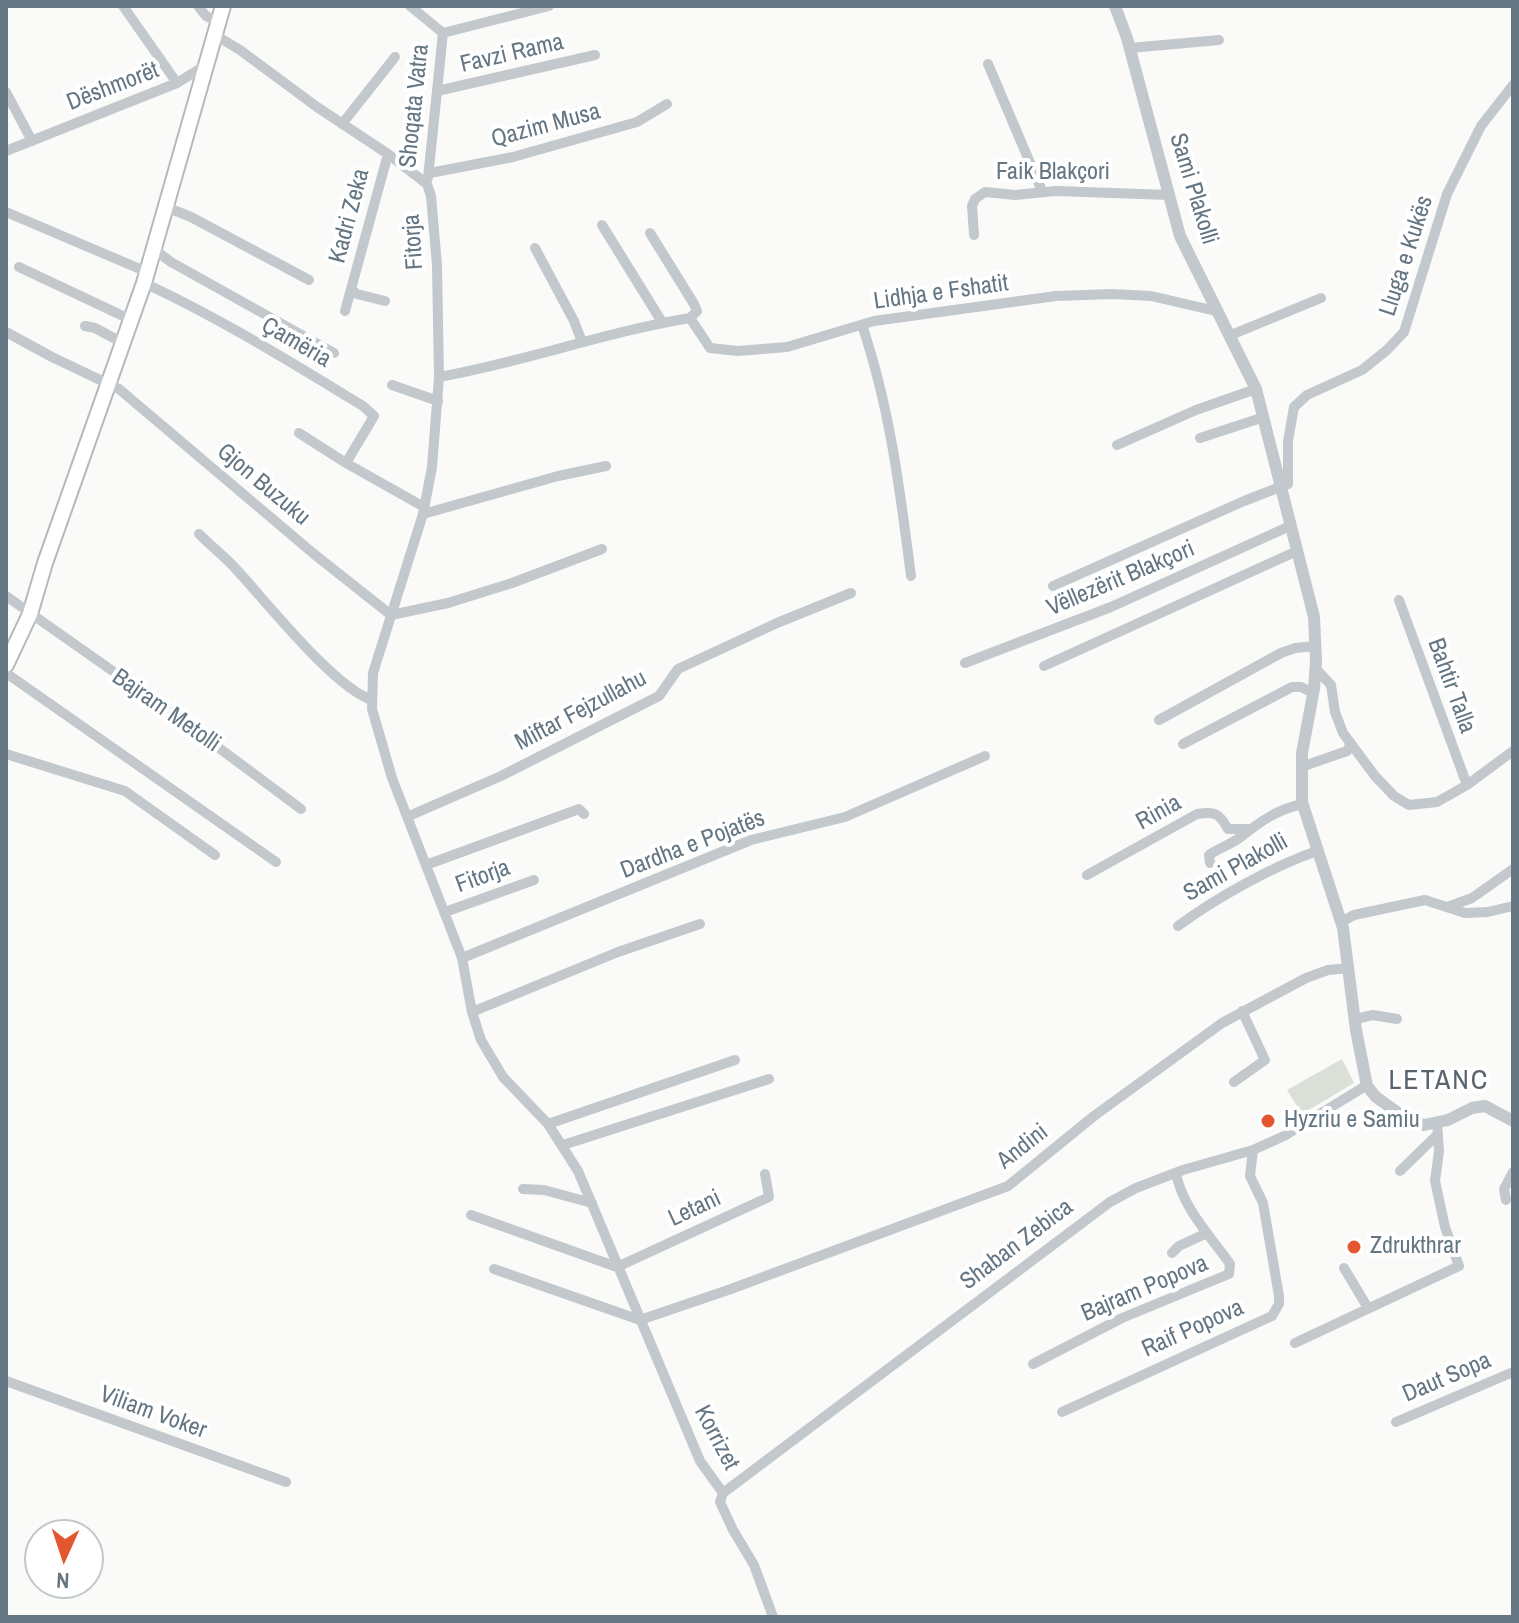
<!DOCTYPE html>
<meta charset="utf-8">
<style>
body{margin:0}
#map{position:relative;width:1519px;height:1623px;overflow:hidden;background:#fafaf8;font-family:"Archivo Narrow",sans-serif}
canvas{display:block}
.frame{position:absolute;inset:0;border:8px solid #657683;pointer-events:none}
.north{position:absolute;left:24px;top:1519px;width:80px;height:80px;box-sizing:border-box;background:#fff;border:2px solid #c1c8cd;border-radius:50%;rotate:183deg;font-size:22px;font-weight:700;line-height:32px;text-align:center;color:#657683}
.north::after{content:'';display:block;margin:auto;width:28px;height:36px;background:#e4572e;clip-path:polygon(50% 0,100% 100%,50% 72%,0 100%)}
</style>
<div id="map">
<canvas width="1519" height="1623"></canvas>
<div class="frame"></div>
<div class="north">N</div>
</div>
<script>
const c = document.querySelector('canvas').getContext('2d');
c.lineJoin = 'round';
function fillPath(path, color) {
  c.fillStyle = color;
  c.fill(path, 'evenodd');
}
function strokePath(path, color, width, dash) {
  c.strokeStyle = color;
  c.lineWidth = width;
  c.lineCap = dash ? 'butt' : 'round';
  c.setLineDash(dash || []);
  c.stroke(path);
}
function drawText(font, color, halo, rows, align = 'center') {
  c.font = font + ' "Archivo Narrow",sans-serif';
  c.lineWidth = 8;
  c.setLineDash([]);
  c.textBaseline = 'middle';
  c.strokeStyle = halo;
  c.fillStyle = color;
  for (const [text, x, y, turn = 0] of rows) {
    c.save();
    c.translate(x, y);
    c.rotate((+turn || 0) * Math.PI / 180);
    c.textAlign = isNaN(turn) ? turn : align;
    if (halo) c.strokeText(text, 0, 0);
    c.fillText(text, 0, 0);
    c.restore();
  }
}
fillPath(new Path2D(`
 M1342 1059 1354 1083 1302 1114 1287 1090Z`), '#dadfd7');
const secondary = new Path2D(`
 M6 665 30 614 45 563 144 283 223 6`);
strokePath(secondary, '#b3babf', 18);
strokePath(new Path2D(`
 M123 6 177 83
 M198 6 206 16 218 22
 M410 6 443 33
 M443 33 549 6
 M215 35 240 50 317 107 388 154 427 184 431 196 437 265 439 377 432 467 423 514 373 673 372 709 392 778 462 958 472 1012 481 1040 503 1077 548 1124 578 1171 700 1461 723 1493 720 1502 733 1530 754 1565 773 1617
 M1130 48 1219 40
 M988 64 1042 191
 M437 91 595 55
 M6 92 32 141
 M342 124 395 57
 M6 151 177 83 206 65
 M430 173 513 157 637 122 667 104
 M428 178 443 33
 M166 207 191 217 309 280
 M6 212 147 272
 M602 225 662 322
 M974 235 972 206 975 199 985 192 1015 195 1056 191 1170 195
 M535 248 574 321 582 342
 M155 250 171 262 334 353
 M19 267 123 316 133 317
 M144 283C220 318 292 363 363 406L374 416 346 463 299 433
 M351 289 357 294 385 301
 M345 311 388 154
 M690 318 710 348 738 351 787 347 874 321 1056 296 1111 294 1151 296 1216 311
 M862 325C890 408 900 490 911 576
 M85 326 95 328 123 343
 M6 332 52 357 119 389 314 554 391 615
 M1231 335 1321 298
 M439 377C524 362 605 332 690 318L697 311 694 304 650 233
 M392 385 438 401
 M1200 438 1261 418
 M1117 445 1196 410 1256 389
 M346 463 424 507
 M423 514 558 476 606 466
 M199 534C211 546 224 556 235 568 265 600 334 688 372 700
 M1053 586 1244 501 1288 484V441L1294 407 1307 395 1362 370 1387 350 1404 332 1447 194 1481 126 1513 85
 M6 596 168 710 301 809
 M1399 600 1467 785
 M391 615 448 603 512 583 602 549
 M965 663 1111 607 1290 526
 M1044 666 1297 551
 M1315 668 1331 685 1335 712 1343 733 1375 776 1394 796 1409 805 1437 802 1467 785 1513 751
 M6 673 276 862
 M1159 720 1281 653 1295 648 1315 646
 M1183 744 1292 687H1301L1313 693
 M6 754 125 791 215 855
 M1301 767 1347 751 1351 743
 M409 816 501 776 659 696 678 669 777 623 851 593
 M1210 863 1209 855C1219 848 1232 844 1242 836 1261 821 1278 809 1303 804
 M426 865 579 809 584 814
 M1087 875 1197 814C1215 811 1219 813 1228 829H1248
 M1450 906 1472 898 1513 869
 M445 912 534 880
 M1341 922 1354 915 1425 900 1465 913 1488 912 1513 906
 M1178 926C1216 898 1273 866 1317 851
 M462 958 751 840 845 817 985 756
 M472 1012 618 952 700 924
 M1355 1019 1373 1015 1397 1019
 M1234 1082 1265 1060 1242 1011
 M548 1124 735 1060
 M563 1145 769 1079
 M1400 1171 1438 1134
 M523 1189 544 1190 592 1203
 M1506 1200 1504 1189 1513 1172
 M471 1215 617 1267
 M1172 1253 1179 1246 1207 1233
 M617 1267 769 1197 765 1174
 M1344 1268 1368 1308
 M494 1269 640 1320
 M640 1320 731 1289 1008 1186 1094 1116 1222 1023 1306 978 1328 970 1349 968
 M1295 1343 1459 1266 1445 1227 1435 1181 1439 1151 1437 1122
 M1033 1364 1122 1318 1229 1274 1230 1264C1211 1237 1182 1207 1176 1173
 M6 1381 286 1482
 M1062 1412 1272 1316 1279 1304V1296L1263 1203 1250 1176 1253 1150
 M1396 1422 1513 1372
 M723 1493 1110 1202 1136 1188 1183 1170 1253 1150 1284 1136 1367 1085`), '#c3c8cc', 10);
strokePath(new Path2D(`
 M1115 6 1127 38 1180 236 1256 389 1314 617 1316 661 1314 689 1302 753V802L1343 928 1356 1030 1367 1086 1376 1097 1408 1120 1424 1125 1448 1120 1472 1108 1485 1106 1513 1121`), '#c3c8cc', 12);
strokePath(secondary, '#fff', 14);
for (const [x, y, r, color] of [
 [1268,1121,8,"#e4572e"],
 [1354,1247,8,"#e4572e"]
]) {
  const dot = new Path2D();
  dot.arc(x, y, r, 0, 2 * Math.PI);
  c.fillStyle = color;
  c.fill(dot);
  strokePath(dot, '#fff', 3);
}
drawText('24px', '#657683', '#fff', [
 ["Favzi Rama",512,54,-13],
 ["Dëshmorët",113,87,-21],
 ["Shoqata Vatra",415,106,-84],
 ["Qazim Musa",546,126,-15],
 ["Faik Blakçori",1053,173],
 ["Sami Plakolli",1193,189,73],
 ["Kadri Zeka",350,216,-75],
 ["Fitorja",414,242,-94],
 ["Lluga e Kukës",1407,256,-72],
 ["Lidhja e Fshatit",941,293,-8],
 ["Çamëria",296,343,30],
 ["Gjon Buzuku",263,485,40],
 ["Vëllezërit Blakçori",1121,579,-23],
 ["Bahtir Talla",1451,686,70],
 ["Bajram Metolli",166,711,35],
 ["Miftar Fejzullahu",581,711,-28],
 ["Rinia",1159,813,-29],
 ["Dardha e Pojatës",693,845,-21],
 ["Sami Plakolli",1236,868,-29],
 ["Fitorja",483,877,-20],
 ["Andini",1023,1147,-38],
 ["Letani",695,1209,-25],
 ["Shaban Zebica",1017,1245,-37],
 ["Bajram Popova",1145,1289,-23],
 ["Raif Popova",1193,1329,-24],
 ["Daut Sopa",1447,1378,-23],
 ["Viliam Voker",153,1413,20],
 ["Korrizet",716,1438,62]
]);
drawText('24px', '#657683', '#fff', [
 ["Hyzriu e Samiu",1284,1121],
 ["Zdrukthrar",1370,1247]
], 'left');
c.letterSpacing = '2px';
drawText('28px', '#57646e', '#fff', [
 ["LETANC",1439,1081]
]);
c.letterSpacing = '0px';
</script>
